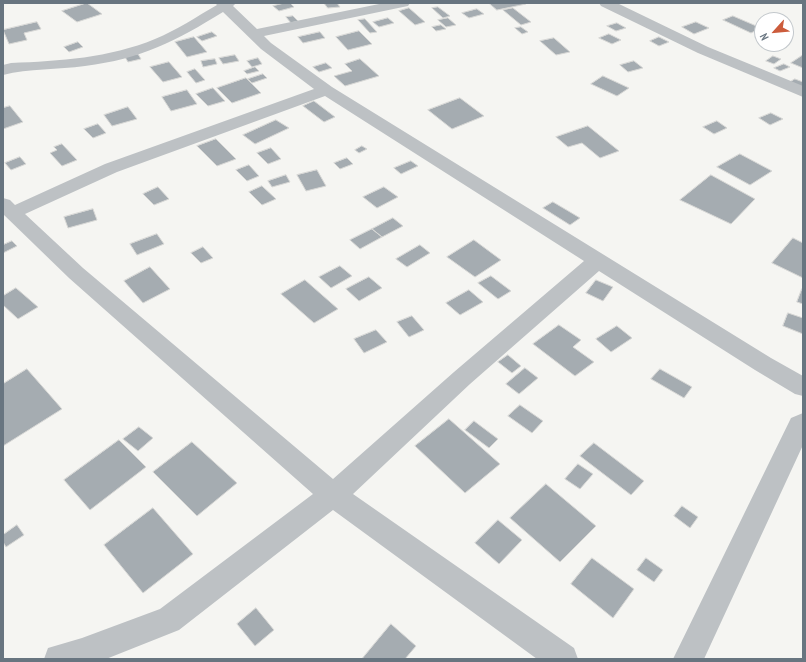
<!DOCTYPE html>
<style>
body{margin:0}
#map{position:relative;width:806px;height:662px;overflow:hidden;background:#f5f5f2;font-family:"PT Sans Narrow",sans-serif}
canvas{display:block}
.frame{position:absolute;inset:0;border:4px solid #687580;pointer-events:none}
.north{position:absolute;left:754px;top:12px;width:40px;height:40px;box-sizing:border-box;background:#fff;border:1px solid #c3c8cc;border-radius:50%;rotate:243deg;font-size:11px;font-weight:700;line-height:16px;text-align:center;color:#687580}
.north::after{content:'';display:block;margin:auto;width:14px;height:18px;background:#cc5c3c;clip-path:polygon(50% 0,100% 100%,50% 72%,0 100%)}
</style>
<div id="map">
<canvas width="806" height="662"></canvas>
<div class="frame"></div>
<div class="north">N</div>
</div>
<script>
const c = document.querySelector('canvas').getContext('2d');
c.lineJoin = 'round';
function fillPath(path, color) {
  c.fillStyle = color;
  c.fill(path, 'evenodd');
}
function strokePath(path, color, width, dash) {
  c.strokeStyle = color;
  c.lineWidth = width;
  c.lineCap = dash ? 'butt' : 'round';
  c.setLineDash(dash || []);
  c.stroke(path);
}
const building = new Path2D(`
 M87 3 102 14 77 22 62 11Z
 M285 3H290L294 7 279 11 273 6Z
 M324 3H337L340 7 328 8Z
 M489 3H525L526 4 497 10Z
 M438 7 450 16 443 18 432 8Z
 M409 8 425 22 415 25 399 11Z
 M513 8 531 22 521 25 503 10Z
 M477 9 484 14 469 18 462 13Z
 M293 16 298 21 291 23 286 17Z
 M733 16 761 28 751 33 723 20Z
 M388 18 394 23 379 27 373 22Z
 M448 18 456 25 446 27 438 20Z
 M365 19 377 32 370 33 358 20Z
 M37 22 41 29 24 33 27 40 9 44 3 30Z
 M696 22 709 28 694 34 682 27Z
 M617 23 626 28 616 31 607 26Z
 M441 25 446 29 436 31 432 27Z
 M521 27 528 32 522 34 515 28Z
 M359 31 372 44 348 50 336 37Z
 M212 32 217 36 202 41 197 37Z
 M320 32 325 38 303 43 298 37Z
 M609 34 621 40 612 44 599 38Z
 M194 37 207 52 187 57 175 42Z
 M659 37 669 42 659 46 650 41Z
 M554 38 570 52 556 55 540 41Z
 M78 42 83 47 69 52 64 47Z
 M138 54 141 59 128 62 125 57Z
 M235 55 239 61 223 64 219 58Z
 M803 55V68L791 63Z
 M773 56 781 59 774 64 766 61Z
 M258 58 262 64 252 67 247 61Z
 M215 59 217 64 203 67 201 61Z
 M360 59 379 76 345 86 334 76 352 71 345 64Z
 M634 61 643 68 628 72 620 65Z
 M169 62 182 77 163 82 150 67Z
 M326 63 332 68 319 72 313 67Z
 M784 64 790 67 780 71 774 68Z
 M255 67 259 71 247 74 244 71Z
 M195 69 205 80 196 83 187 72Z
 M263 74 267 78 252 83 248 79Z
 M603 76 629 88 617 96 591 84Z
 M246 78 261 93 232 103 217 88Z
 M795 79 803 82V91L787 84Z
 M213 88 225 101 208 106 196 94Z
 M187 90 197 104 171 111 162 97Z
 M460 98 484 116 452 129 428 110Z
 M314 101 335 117 324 122 303 106Z
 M10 106 23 122 3 129V108Z
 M128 107 137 119 112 126 104 115Z
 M771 113 783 119 770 125 759 118Z
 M276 120 289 128 255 144 243 135Z
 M717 121 727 128 714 134 703 127Z
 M98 124 106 133 93 138 84 129Z
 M588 126 619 151 600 158 582 143 568 147 556 137Z
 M216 139 236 159 217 166 197 146Z
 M62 144 77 160 62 166 50 153 57 150 54 147Z
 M362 146 367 149 359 153 355 150Z
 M271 148 281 159 268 164 257 153Z
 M740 154 772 171 750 185 717 167Z
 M20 157 26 164 11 170 5 163Z
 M347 158 353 164 340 169 334 163Z
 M411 161 418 166 401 174 394 168Z
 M249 165 259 176 247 181 236 170Z
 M317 170 326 186 306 191 297 175Z
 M286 175 290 182 272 187 268 181Z
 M711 175 755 199 731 224 680 200Z
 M262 186 276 199 262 205 249 192Z
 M158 187 169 199 154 205 143 194Z
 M384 187 398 197 377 208 363 197Z
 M553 202 570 212 580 218 570 225 543 208Z
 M93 209 97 220 68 228 64 217Z
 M393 218 403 226 382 237 372 229Z
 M372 229 382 237 360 249 350 240Z
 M157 234 164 244 137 255 130 244Z
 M793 238 803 243V278L772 263Z
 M474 240 501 260 475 277 447 257Z
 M12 241 17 246 3 253V245Z
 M420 245 430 253 407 267 396 259Z
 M203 247 213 258 201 263 191 253Z
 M340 266 352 276 331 288 319 277Z
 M150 267 170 289 143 303 124 281Z
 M491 276 511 291 498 299 478 283Z
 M369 277 382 288 359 301 346 289Z
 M305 280 338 309 314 323 281 294Z
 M596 280 613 287 603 301 586 293Z
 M16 288 38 307 18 319 3 305V296Z
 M802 289 803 290V304L797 302Z
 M469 290 483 302 460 315 446 303Z
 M788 313 803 318V334L783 326Z
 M412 316 424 330 409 337 397 322Z
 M559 325 581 340 573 347 594 362 575 376 533 344Z
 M617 326 632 338 611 352 596 339Z
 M376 330 387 342 364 353 354 339Z
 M508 355 521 366 512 373 498 362Z
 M525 368 538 378 519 394 506 384Z
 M27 369 62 409 3 446V384Z
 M660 369 692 387 684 398 651 379Z
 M520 405 543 421 532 433 508 416Z
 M449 419 500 464 465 493 415 446Z
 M474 421 498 439 489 448 465 430Z
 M139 427 153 438 138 451 123 439Z
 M119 440 146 467 90 510 64 480Z
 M192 442 237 483 197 516 153 472Z
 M594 443 644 481 631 495 580 456Z
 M578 464 593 474 580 489 565 479Z
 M546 484 596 526 560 562 510 518Z
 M682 506 698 517 690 528 674 516Z
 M153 508 193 554 143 593 104 545Z
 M498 520 522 540 499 564 475 543Z
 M17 525 24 535 6 547 3 542V535Z
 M592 558 634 589 613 618 571 584Z
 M646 558 663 570 654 582 637 570Z
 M256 608 274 630 255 646 237 624Z
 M391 624 416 646 405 659H362Z`);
fillPath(building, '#a5acb1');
strokePath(building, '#d7d7d5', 1);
fillPath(new Path2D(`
 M215 3H236L233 6 257 29 384 3H410L408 6 403 7 264 36 271 43 332 87 771 358 803 376V396L795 394 755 370 599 271 470 384 353 494 574 648 578 659H537L333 510 179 630 106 659H44L48 648 82 638 160 609 313 494 69 278 3 214V198L10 200 15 205 105 164 314 89 261 49 223 12C176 41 141 59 85 66 58 70 29 68 3 75V65L11 63C60 61 109 58 155 39 177 30 196 17 217 5ZM325 96 584 261 454 372 333 479 83 268 25 214 117 172Z
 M599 3H617L708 47 803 86V97L698 53 601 6Z
 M803 413V445L704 659H673L791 418Z`), '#bdc1c4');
</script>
